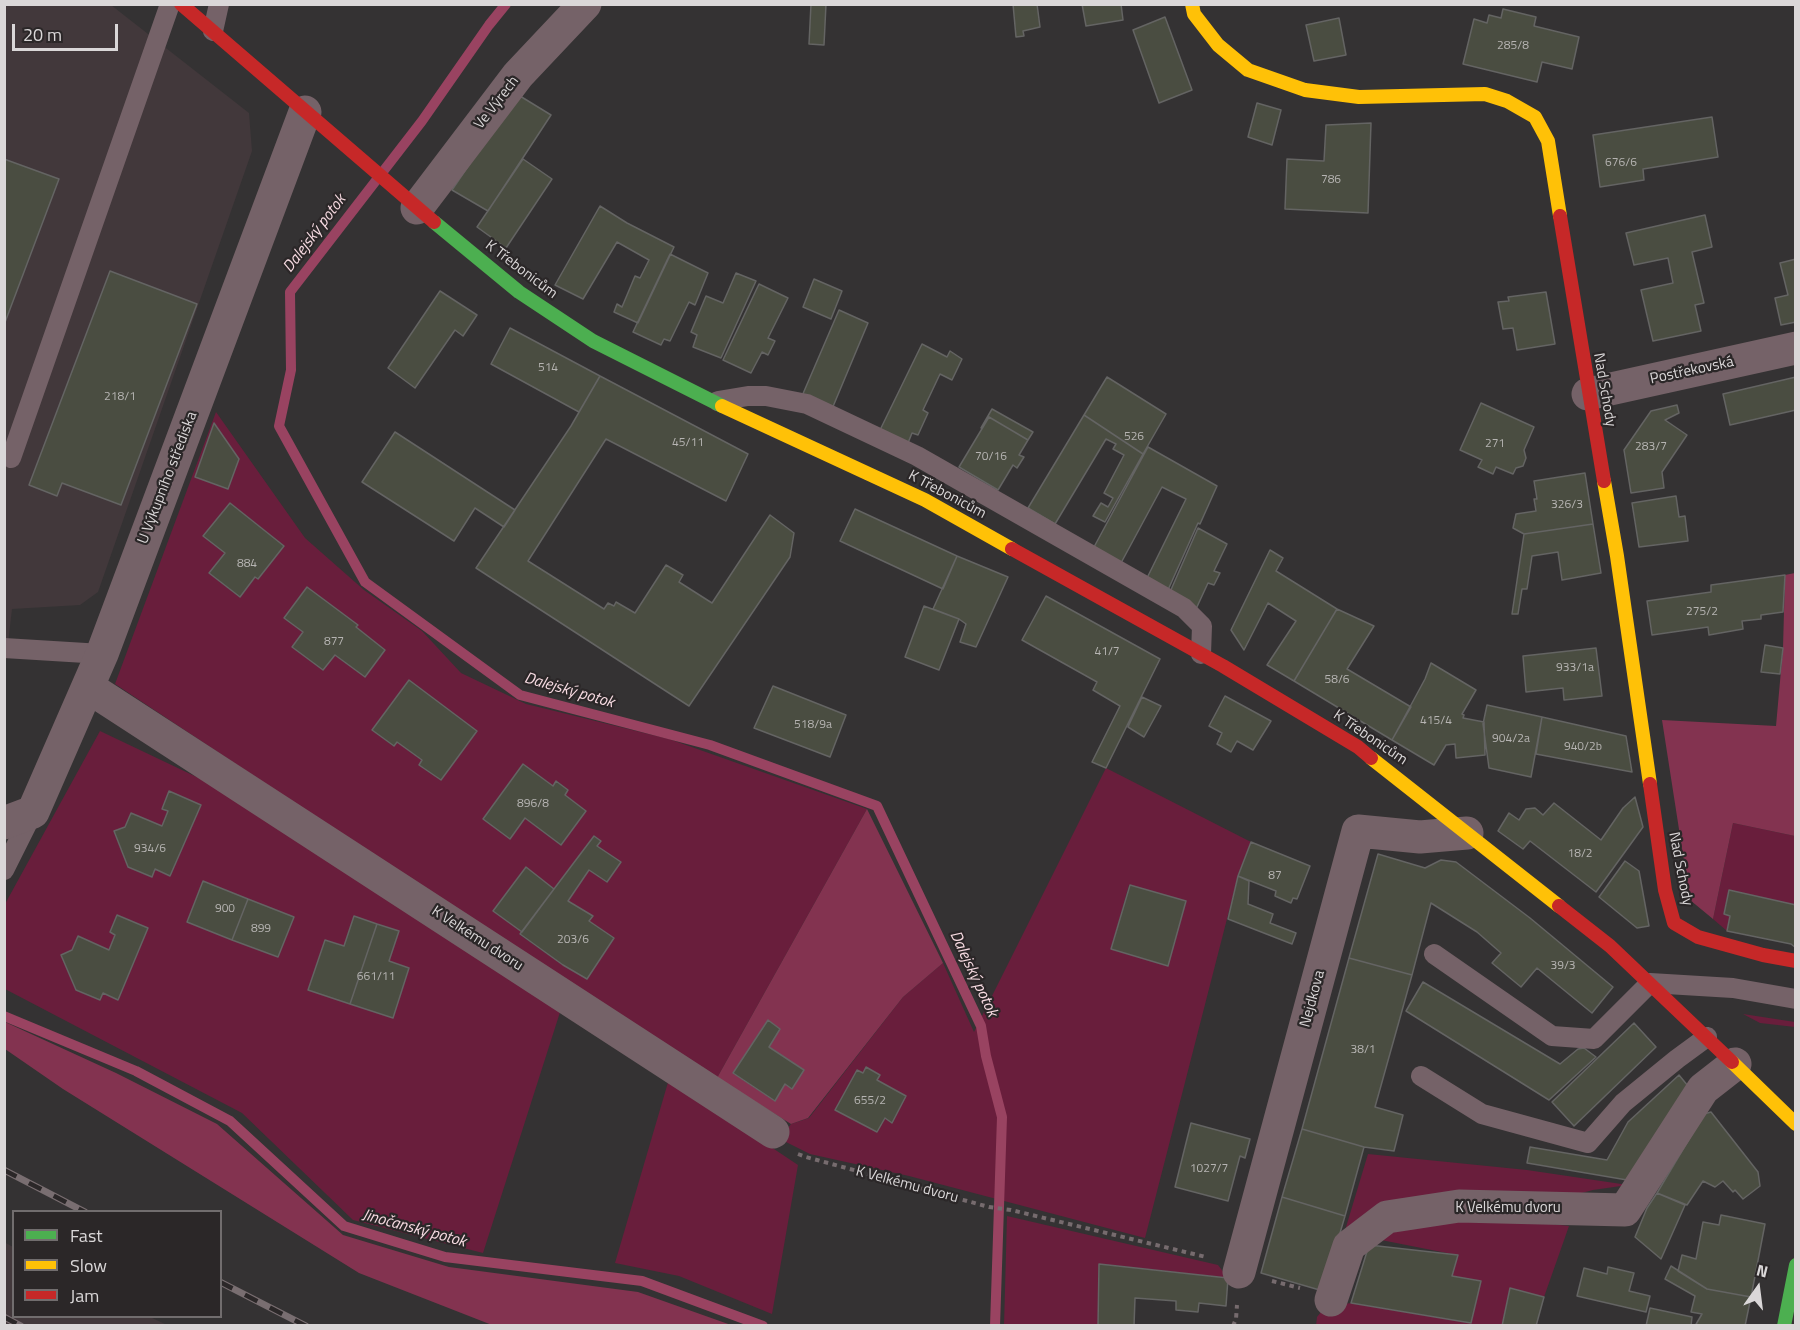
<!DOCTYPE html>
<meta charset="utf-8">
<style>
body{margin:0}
#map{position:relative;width:1800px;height:1330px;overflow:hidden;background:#343233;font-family:"Titillium Web",sans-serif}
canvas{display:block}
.frame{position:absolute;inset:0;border:6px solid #dad7d8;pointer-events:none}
.legend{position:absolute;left:12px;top:1210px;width:210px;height:108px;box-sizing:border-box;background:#2b2728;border:2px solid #716d6e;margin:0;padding:8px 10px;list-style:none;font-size:18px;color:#dad7d8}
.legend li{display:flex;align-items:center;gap:12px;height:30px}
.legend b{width:30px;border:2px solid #716d6e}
.north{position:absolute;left:1728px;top:1258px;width:60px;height:60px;-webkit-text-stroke:4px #2b2728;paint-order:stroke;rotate:14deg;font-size:16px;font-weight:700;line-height:24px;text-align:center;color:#dad7d8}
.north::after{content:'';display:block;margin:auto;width:21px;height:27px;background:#dad7d8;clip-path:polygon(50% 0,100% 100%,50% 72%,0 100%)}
.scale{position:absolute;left:12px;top:24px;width:106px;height:27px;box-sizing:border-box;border:3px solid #dad7d8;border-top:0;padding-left:8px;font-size:18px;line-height:21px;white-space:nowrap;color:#dad7d8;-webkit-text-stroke:4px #2b2728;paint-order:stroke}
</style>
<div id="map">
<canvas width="1800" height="1330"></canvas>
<div class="frame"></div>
<ul class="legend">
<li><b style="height:8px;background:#4caf50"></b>Fast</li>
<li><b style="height:8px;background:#ffc107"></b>Slow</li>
<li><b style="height:8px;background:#c62828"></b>Jam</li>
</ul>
<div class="north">N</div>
<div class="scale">20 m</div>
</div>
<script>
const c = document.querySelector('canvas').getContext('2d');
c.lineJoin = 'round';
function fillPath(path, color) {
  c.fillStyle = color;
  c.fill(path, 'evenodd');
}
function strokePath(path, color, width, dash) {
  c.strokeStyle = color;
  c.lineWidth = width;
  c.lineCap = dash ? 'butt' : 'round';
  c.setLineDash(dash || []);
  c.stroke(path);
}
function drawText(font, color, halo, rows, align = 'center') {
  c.font = font + ' "Titillium Web",sans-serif';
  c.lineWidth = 4.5;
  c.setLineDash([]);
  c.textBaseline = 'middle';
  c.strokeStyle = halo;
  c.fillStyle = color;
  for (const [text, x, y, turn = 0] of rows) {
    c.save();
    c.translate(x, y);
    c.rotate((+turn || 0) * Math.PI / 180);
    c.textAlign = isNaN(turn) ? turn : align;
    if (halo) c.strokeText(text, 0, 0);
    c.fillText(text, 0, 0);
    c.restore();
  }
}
fillPath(new Path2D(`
 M5 5H111L249 113 252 151 98 592 80 605 12 609 5 670Z
 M4 1242 13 1247 14 1316 150 1317 167 1325H5Z`), '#42383b');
fillPath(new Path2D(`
 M216 412 305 538 364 590 422 631 461 673 526 704 669 739 867 809 717 1078 381 860 115 684ZM214 424 228 489H227L195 477ZM230 503 284 546 258 579 255 577 240 597 209 573 225 553ZM357 625 356 627 385 650 365 677 335 655 323 670 292 647 303 632ZM409 681 477 731 441 780 419 765 422 760 397 742 393 746 372 730ZM523 764 553 786 557 781 568 790 565 795 586 811 561 845 525 818 510 839ZM597 846 620 862 607 882 589 870 568 901 593 916 589 921 614 938 563 965 520 935 522 932 494 911 525 868 554 889Z
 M100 731 224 790 562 1006 483 1253 353 1220 242 1113 5 989V904ZM170 792 201 805 170 876 155 869 151 877 128 867 114 832 125 827 131 813 162 826 168 811 162 809ZM203 881 293 917 278 957 187 922ZM117 915 148 928 118 999 103 993 99 1000 76 990 61 955 72 950 78 936 109 950 115 935 110 932ZM354 917 399 931 389 961 409 968 393 1018 308 990 325 940 344 946Z
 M1106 768 1251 842 1238 876 1145 1238 909 1176 810 1154 780 1139 791 1124 809 1118 903 997 943 963 974 1032ZM1129 885 1186 901 1168 966 1111 949ZM866 1067 880 1075 877 1080 906 1096 892 1122 885 1118 835 1110 857 1070 863 1073Z
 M1733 823 1795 836V905L1729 890 1724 911 1730 916 1727 931 1713 919Z
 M1743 1014 1795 1022V1027L1760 1023Z
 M669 1079 798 1165 772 1314 679 1276 615 1263Z
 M1368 1154 1527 1170 1628 1185 1593 1190 1555 1200 1463 1199 1340 1247Z
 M1466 1214 1569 1226 1544 1297 1510 1288 1502 1325 1316 1326 1317 1317 1325 1307 1351 1303 1471 1323 1481 1281 1452 1276 1457 1255 1376 1239 1387 1230Z
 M1007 1216 1218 1265 1228 1278 1099 1264 1098 1325 1004 1326Z`), '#691e3c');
fillPath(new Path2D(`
 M1795 573V836L1733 823 1713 919 1690 900 1662 720 1776 726 1783 648 1785 575Z
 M867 809 943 963 903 997 808 1118 791 1124 717 1078ZM768 1020 780 1029 769 1047 804 1070 792 1088 785 1084 775 1101 733 1073Z
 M5 1022 116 1073 217 1124 343 1235 449 1267 638 1292 731 1325H492L359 1273 63 1089 5 1049Z`), '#833350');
strokePath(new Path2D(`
 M506 4 489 25 422 121 290 292 291 370 279 426 365 582 520 695 710 745 877 806 981 1026 986 1056 1002 1117 995 1326
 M4 1016 136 1071 230 1121 344 1226 445 1257 642 1281 763 1326`), '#994361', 10);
const building = new Path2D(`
 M811 4H826L824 45 809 44Z
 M1013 4H1037L1040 27 1023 31 1024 36 1016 37Z
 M1082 4H1121L1123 20 1086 26Z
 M1503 9 1536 17 1534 26 1579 37 1572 69 1542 62 1537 82 1463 64 1474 19 1487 23 1489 15 1501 18Z
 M1165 17 1192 90 1159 103 1133 30Z
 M1339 18 1346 55 1314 61 1306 25Z
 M520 96 551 115 488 211 452 190 504 113Z
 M1257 103 1281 110 1272 145 1248 137Z
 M1712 117 1718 157 1643 169 1644 180 1600 187 1593 135Z
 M1371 123 1368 213 1285 209 1287 159 1324 161 1326 125Z
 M4 159 59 179 4 325Z
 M523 159 552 179 506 248 477 227Z
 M600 206 627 223 674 247 638 323 614 312 617 304 622 307 635 276 640 278 649 260 617 242 583 299 555 285Z
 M1705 215 1712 247 1692 252 1704 303 1695 305 1701 331 1653 341 1641 290 1673 283 1668 258 1634 265 1626 233Z
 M670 254 708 273 695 305 689 302 670 341 664 339 661 345 633 332Z
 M1796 259V322L1781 325 1775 298 1788 295 1780 263Z
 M110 271 197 304 121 505 62 483 57 496 29 485Z
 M736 273 756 281 721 358 693 347 697 335 691 332 706 296 723 303Z
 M814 279 842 291 831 319 803 307Z
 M759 284 788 298 768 338 775 341 768 355 762 352 751 373 723 360Z
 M440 291 477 315 463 336 455 330 415 388 388 368Z
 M1546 292 1555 344 1517 350 1513 328 1503 329 1498 302 1509 301 1508 297Z
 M839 310 868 323 832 409 802 396Z
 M510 328 600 376 579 412 491 364Z
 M922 344 947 357 950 351 962 359 952 380 940 374 923 410 928 413 918 435 912 433 908 443 880 430Z
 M600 376 748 454 726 501 606 439 528 561 604 609 608 603 614 606 616 602 635 613 666 565 683 575 679 582 712 603 770 515 794 533 790 557 689 706 476 568 571 426Z
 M1107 377 1166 414 1143 454 1084 415Z
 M1796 377V410L1730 425 1723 394Z
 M1481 403 1534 427 1524 450 1526 458 1523 466 1516 468 1513 474 1496 467 1493 474 1478 467 1482 460 1460 450Z
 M1677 405 1679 413 1665 420 1687 435 1662 472 1664 488 1631 493 1624 450 1651 411Z
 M992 409 1033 432 1028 440 989 417 981 428Z
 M1084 415 1143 454 1105 522 1093 516 1101 503 1108 507 1113 498 1104 493 1124 455 1113 449 1116 444 1106 439 1055 524 1028 508Z
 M989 417 1028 440 1019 455 1024 457 1017 468 1013 465 998 490 959 467Z
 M214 423 239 459 228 489 195 477Z
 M395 432 515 510 504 527 475 508 454 541 362 482Z
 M1148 447 1217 486 1200 524 1198 523 1168 590 1147 578 1186 499 1162 487 1121 563 1094 547Z
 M1585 473 1593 524 1524 534 1513 528 1516 514 1536 511 1534 499H1537L1534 481Z
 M1676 496 1679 517 1685 516 1688 541 1639 547 1632 503Z
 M230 503 284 546 258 579 255 577 240 597 209 573 225 553 203 536Z
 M855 509 957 556 943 589 840 541Z
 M1593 524 1601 573 1562 580 1558 552 1532 556 1527 589H1522L1518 614H1512L1524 534Z
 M1198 528 1227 544 1214 571 1220 573 1214 585 1208 583 1196 609 1170 592Z
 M1270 550 1283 558 1276 571 1337 609 1294 681 1267 665 1296 621 1268 603 1244 650 1231 630Z
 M957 556 1008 577 976 647 960 642 966 624 959 619 933 609Z
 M1785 575 1783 612 1761 615V619L1742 621 1743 629 1709 635 1708 627 1652 635 1647 601 1711 592V585Z
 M307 587 358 625 356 627 385 650 365 677 335 655 323 670 292 647 303 632 284 618Z
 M1046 596 1160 659 1106 768 1092 762 1120 706 1093 690 1097 682 1022 640Z
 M924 606 959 619 939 670 905 657Z
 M1337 609 1374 626 1347 669 1411 707 1392 740 1294 681Z
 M1765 645 1783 648 1780 674 1761 672Z
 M1596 648 1602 696 1564 700 1563 688 1526 692 1523 656Z
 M1431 663 1476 690 1462 714 1464 715 1463 718 1484 722 1485 755 1456 758 1455 744 1446 745 1434 765 1392 740 1425 679Z
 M409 680 477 731 441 780 419 765 422 760 397 742 394 746 372 730Z
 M773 686 846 715 830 757 754 728Z
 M1225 696 1271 721 1253 750 1237 741 1231 752 1217 744 1222 733 1209 726Z
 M1142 697 1161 706 1144 737 1128 727Z
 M1487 705 1542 717 1531 777 1489 768 1483 724Z
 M1542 717 1626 736 1632 772 1536 754Z
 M523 764 553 786 556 781 568 790 565 795 586 811 561 845 525 818 510 839 483 819Z
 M169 791 201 805 170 876 155 869 152 877 128 867 114 831 125 827 131 813 162 826 168 811 162 809Z
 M1635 797 1643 827 1596 892 1530 841 1523 849 1498 831 1509 813 1519 820 1526 809 1535 808 1543 815 1554 803 1601 840 1623 808Z
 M594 836 601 841 597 846 621 862 607 882 589 870 568 901 593 916 589 921 614 938 587 979 563 965 520 934Z
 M1251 842 1310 866 1297 899 1293 898 1291 903 1275 896 1276 891 1238 876Z
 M1378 854 1425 868 1441 860 1456 862 1530 918 1613 987 1592 1013 1537 968 1521 987 1492 963 1501 953 1477 932 1431 903 1412 975 1349 958Z
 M1625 861 1639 871 1649 926 1637 928 1599 897Z
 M526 867 554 889 522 932 493 911Z
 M1238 876 1249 881 1248 904 1273 914 1270 923 1296 933 1292 944 1228 919Z
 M203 881 248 899 232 940 187 922Z
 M1130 885 1186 901 1168 966 1111 949Z
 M1729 890 1796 905V948L1791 944 1727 931 1730 916 1724 914Z
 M248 899 294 917 278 957 232 940Z
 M117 915 148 928 118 1000 103 993 100 1000 76 990 61 955 72 950 78 936 109 950 115 935 110 932Z
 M354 916 377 924 350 1004 308 990 325 940 344 946Z
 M377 924 399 931 389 961 409 968 393 1018 350 1004Z
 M1349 958 1412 975 1375 1107 1403 1115 1394 1151 1364 1147 1302 1129Z
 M1423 982 1560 1064 1578 1049 1584 1048 1596 1057 1549 1100 1406 1011Z
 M768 1020 780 1029 769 1047 804 1070 792 1089 785 1084 775 1101 733 1073Z
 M1634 1023 1656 1047 1574 1126 1552 1102Z
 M866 1067 880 1075 877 1080 906 1096 892 1123 885 1118 877 1132 835 1110 857 1070 863 1073Z
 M1679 1075 1688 1086 1633 1181 1527 1163 1530 1147 1607 1160 1628 1122Z
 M1711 1112 1758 1172 1760 1186 1743 1199 1735 1190 1733 1192 1723 1181 1715 1187 1703 1181 1687 1205 1657 1193 1704 1114Z
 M1191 1123 1250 1139 1245 1158 1240 1156 1228 1201 1175 1187Z
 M1302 1129 1364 1147 1345 1216 1282 1197Z
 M1657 1193 1685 1205 1661 1259 1635 1237 1647 1208Z
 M1282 1197 1345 1216 1323 1291 1261 1273Z
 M1721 1215 1765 1224 1751 1297 1707 1289 1678 1271 1682 1255 1696 1259 1703 1222 1719 1225Z
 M1369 1245 1458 1255 1452 1276 1481 1281 1471 1323 1351 1303Z
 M1099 1264 1228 1278 1226 1306 1199 1303 1198 1312 1176 1310V1301L1135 1298 1134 1326H1098Z
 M1671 1266 1707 1289 1751 1297 1745 1326H1695L1702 1314 1691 1312 1695 1296 1665 1279Z
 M1608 1267 1634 1273 1629 1291 1650 1296 1646 1312 1577 1296 1584 1268 1607 1274Z
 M1510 1288 1544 1297 1536 1326H1502Z
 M1650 1308 1692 1317 1691 1326H1646Z`);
fillPath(building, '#4a4d41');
strokePath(building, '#646463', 1.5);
strokePath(new Path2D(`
 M798 1154 806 1157 989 1207 1011 1210 1206 1257
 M1272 1281 1300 1288
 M1233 1326 1236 1319 1237 1305`), '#766b6e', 4, [4.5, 4.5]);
strokePath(new Path2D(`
 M213 31 219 4
 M718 401 748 396H766L807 404 917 456 1184 608 1202 626 1201 654
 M11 458 170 4
 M4 648 102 654
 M4 870 33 812
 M1434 954 1552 1036 1594 1039 1650 983 1733 988 1796 999
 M1421 1076 1482 1114 1588 1143 1623 1103 1677 1059 1707 1037`), '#756268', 20);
strokePath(new Path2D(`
 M417 208 518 75 585 4
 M1588 394 1796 348
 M88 687 773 1132
 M4 823 33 812 102 654 305 112
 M1239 1272 1358 831 1420 837 1467 833
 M1331 1300 1349 1246 1387 1217 1459 1206 1625 1210 1703 1089 1735 1064`), '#756268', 33);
strokePath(new Path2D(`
 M434 222 519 292 593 341 722 406
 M1784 1326 1796 1265`), '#4caf50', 14);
strokePath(new Path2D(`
 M1192 4 1194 14 1218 45 1248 70 1305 90 1359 97 1485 94 1507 101 1535 117 1548 141 1560 216
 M722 406 925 500 1012 549
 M1604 481 1617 556 1650 784
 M1371 758 1559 906
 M1732 1062 1796 1124`), '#ffc107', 14);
strokePath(new Path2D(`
 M181 4 434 222
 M1560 216 1604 481
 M1012 549 1223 666 1358 747 1371 758
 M1650 784 1665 890 1674 923 1698 937 1763 955 1796 961
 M1559 906 1610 946 1732 1062`), '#c62828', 14);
const rail = new Path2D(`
 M4 1170 85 1212
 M220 1282 306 1326
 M4 1317 21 1326`);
strokePath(rail, '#796e71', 7);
strokePath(rail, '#2b2728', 4.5, [14]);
drawText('12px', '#b6b4b2', null, [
 ["285/8",1513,46],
 ["676/6",1621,163],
 ["786",1331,180],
 ["514",548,368],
 ["218/1",120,397],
 ["526",1134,437],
 ["45/11",688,443],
 ["271",1495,444],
 ["283/7",1651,447],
 ["70/16",991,457],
 ["326/3",1567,505],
 ["884",247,564],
 ["275/2",1702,612],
 ["877",334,642],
 ["41/7",1107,652],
 ["933/1a",1575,668],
 ["58/6",1337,680],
 ["415/4",1436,721],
 ["518/9a",813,725],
 ["904/2a",1511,739],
 ["940/2b",1583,747],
 ["896/8",533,804],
 ["934/6",150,849],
 ["18/2",1580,854],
 ["87",1275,876],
 ["900",225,909],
 ["899",261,929],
 ["203/6",573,940],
 ["39/3",1563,966],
 ["661/11",376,977],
 ["38/1",1363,1050],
 ["655/2",870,1101],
 ["1027/7",1209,1169]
]);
drawText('15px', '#dad7d8', '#2b2728', [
 ["Ve Výrech",497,103,-52],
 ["K Třebonicům",521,270,37],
 ["Postřekovská",1692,371,-12],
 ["Nad Schody",1604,390,80],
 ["U Výkupního střediska",168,478,-69],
 ["K Třebonicům",947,495,28],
 ["K Třebonicům",1370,738,34],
 ["Nad Schody",1680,869,79],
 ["K Velkému dvoru",477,939,33],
 ["Nejdkova",1313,999,-75],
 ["K Velkému dvoru",907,1185,15],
 ["K Velkému dvoru",1508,1208]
]);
drawText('italic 16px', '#f7dbe2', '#2b2728', [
 ["Dalejský potok",315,234,-53],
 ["Dalejský potok",569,691,16],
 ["Dalejský potok",973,974,65],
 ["Jinočanský potok",414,1229,15]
]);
</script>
